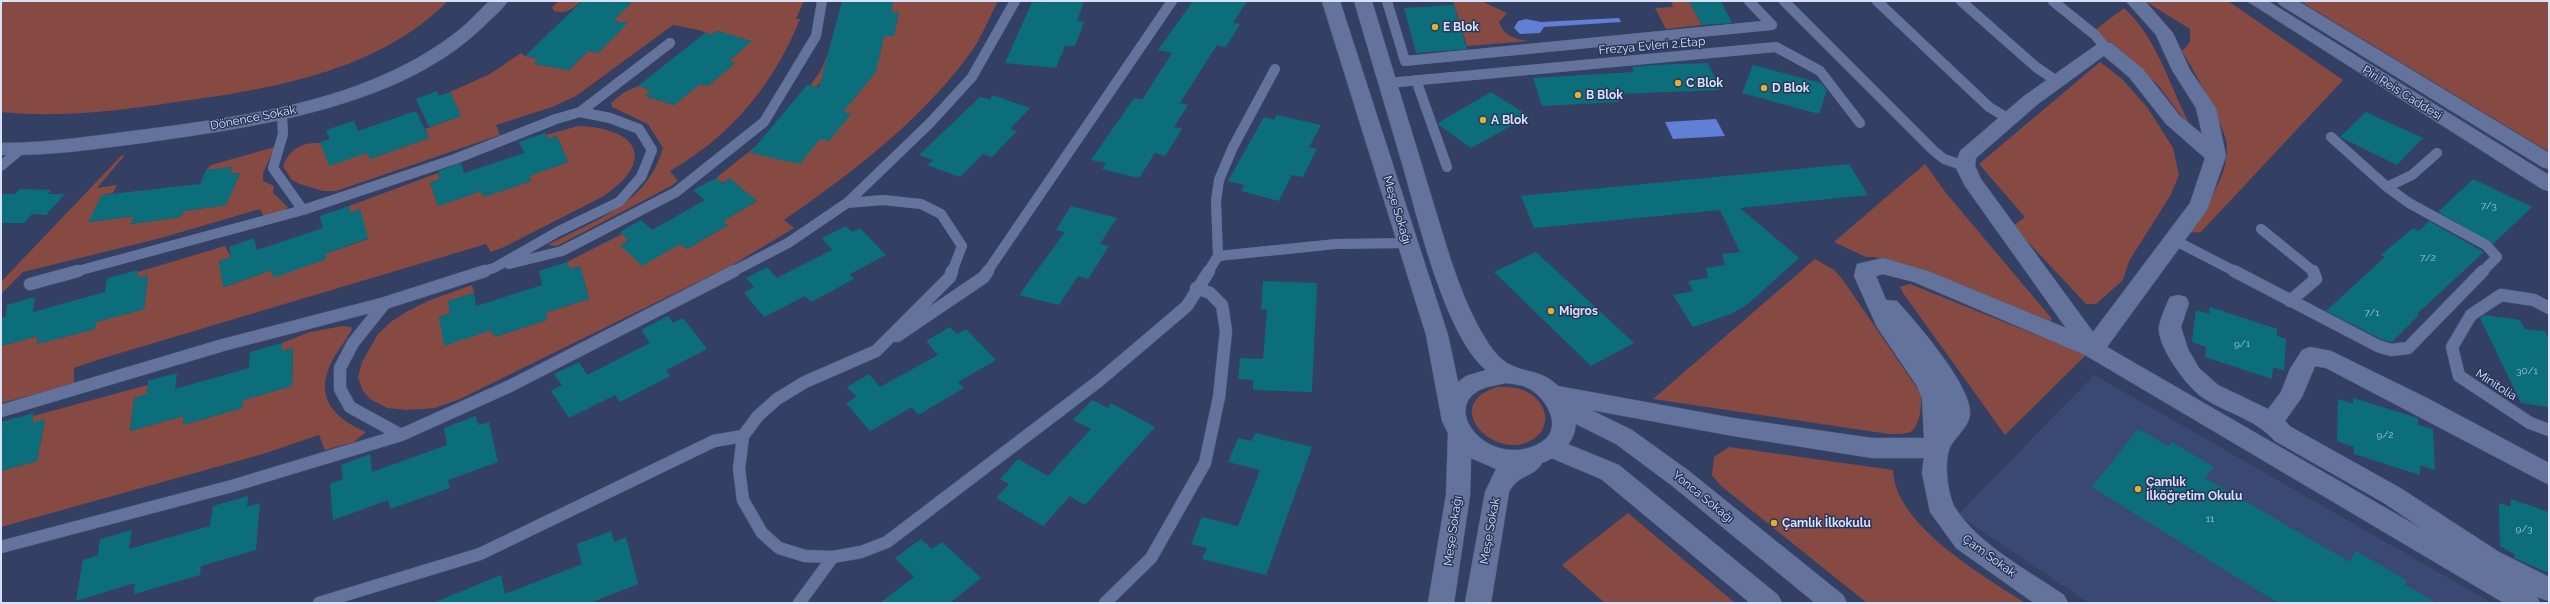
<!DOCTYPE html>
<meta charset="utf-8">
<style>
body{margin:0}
#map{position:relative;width:2550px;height:604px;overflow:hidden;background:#334064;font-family:Raleway,sans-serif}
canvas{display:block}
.frame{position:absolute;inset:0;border:2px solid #d8e1f7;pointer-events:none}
</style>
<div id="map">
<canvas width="2550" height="604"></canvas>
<div class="frame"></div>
</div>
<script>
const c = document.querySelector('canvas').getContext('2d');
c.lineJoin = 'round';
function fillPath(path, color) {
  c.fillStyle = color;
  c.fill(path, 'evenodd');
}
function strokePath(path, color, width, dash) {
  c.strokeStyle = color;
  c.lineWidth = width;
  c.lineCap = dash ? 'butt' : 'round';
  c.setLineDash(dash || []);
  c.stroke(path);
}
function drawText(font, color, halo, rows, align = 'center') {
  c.font = font + ' Raleway,sans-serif';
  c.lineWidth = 3;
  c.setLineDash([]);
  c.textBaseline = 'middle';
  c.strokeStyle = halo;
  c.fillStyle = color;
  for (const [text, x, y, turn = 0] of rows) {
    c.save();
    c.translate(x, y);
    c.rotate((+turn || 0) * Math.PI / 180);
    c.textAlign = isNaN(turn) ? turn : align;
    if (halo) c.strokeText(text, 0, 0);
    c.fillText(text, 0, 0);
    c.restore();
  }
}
fillPath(new Path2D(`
 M2094 375 2492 603H2089L1958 515Z`), '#3a4973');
fillPath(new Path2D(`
 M1 1H448C377 72 271 89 176 102 118 111 60 118 1 112Z
 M559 1H581C572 10 566 14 554 11L552 7Z
 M624 1H804L796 19H800C774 84 731 136 670 171L678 181 671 186 557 246 548 245C596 219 647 205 663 148L648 124 612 107 611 103 623 93 638 86 651 90 645 96 674 105 700 84 708 86 735 63 729 61 751 41 717 31 711 35 699 30 673 25 576 96 552 107 496 125 500 135 336 191H323L300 184 292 180 283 166C297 129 338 146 367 153L370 159 429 138 425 129 461 116 450 92 490 74 521 53 525 56 538 59 534 64 569 70 588 51 598 53 627 23 613 21 631 3Z
 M893 1H998C989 18 981 39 969 55 918 123 853 172 784 220L794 228 734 264 460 399 435 408 407 410 387 408 370 399 363 391 358 378 362 362 378 334 392 321 408 311 428 301 472 285 474 293 448 301 450 313 439 317 444 342 492 330 494 337 547 320 545 313 589 299 580 266 570 269 567 262 622 234 629 240 621 245 680 244 687 249 728 225 723 221 757 201 730 179 722 183 716 178 755 147 769 150 820 139 851 114 843 112 860 91 821 82 816 87 810 86 821 70 828 54 843 59 879 58 884 36 894 35 899 12H891Z
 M1453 1H1481L1507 13 1499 22C1504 36 1515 39 1528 41L1467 46Z
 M1671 1H1689L1702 25 1666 29 1655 8 1673 7Z
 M2145 1H2228L2343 80 2201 232 2185 233C2204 209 2228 179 2227 146 2227 130 2192 67 2182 51L2190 42V29Z
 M2300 1H2549V152Z
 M2124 8C2159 40 2171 91 2193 131L2158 85 2131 60 2094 31Z
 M2100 62 2122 79 2147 107 2173 148 2179 175 2170 196 2129 261 2123 280 2096 304H2086L2013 226 2025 217 1979 164Z
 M578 126C639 128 657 161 602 197L504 247 491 252 486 244 100 359 74 368V384L1 403V346L38 336 37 344 95 329 96 322 144 309 148 275 137 278 138 272 225 246 231 257 219 261 224 287 272 270 273 277 326 259 325 254 368 239 360 210 350 213 349 206 438 173 440 179 430 183 438 206 481 191 483 197 531 181 529 176 568 162 557 136 548 139 546 135Z
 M275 147 263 173V181L274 186 273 193 288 207 284 211 265 218 260 209 161 238 23 272 1 294V282L121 156 125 155 97 188 117 185 113 193 102 195 89 222 134 216 131 224 181 217 184 211 226 205 240 173 230 174 233 167 206 170 211 165Z
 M1925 164 1946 193 2052 319 2050 322 1929 274 1875 257H1866L1834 242Z
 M1815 259 1834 270 1843 280 1921 394C1922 404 1920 430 1908 433 1902 434 1895 434 1889 434L1653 399Z
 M1910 284 2066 347 2086 355 2005 435 1903 293 1900 287Z
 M343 326 351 327 352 329C346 341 337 351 331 363 314 398 335 419 366 432L354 442 325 450 319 435 263 454 1 527V471L37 461 45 420 32 423 33 416 148 385 147 394 134 398 130 431 184 416 183 425 242 408 243 400 292 386 293 348 282 351V343L310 332Z
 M1497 387C1508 387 1519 387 1529 393 1548 404 1552 428 1532 440 1495 462 1439 405 1497 387Z
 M1729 447 1893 470C1895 526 1983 575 2025 603H1867L1720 485 1712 475 1714 457Z
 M1628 513 1735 603H1605L1562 565Z`), '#874a43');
fillPath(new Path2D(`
 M1619 18 1621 22 1544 27 1540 33 1520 34 1514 28 1518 21 1526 19 1541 22Z
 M1716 119 1725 136 1673 139 1665 122Z`), '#617fd6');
fillPath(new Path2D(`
 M582 1H633L613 21 628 23 598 53 588 51 569 70 534 64 538 59 525 56Z
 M842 1H893L891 12H899L894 36H884L876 72 843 112 851 114 829 141 820 139 800 164 750 153 807 85 819 87Z
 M1042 1H1084L1077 21 1084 22 1075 46H1065L1056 68 1005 63 1032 2 1041 3Z
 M1193 1H1247L1233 23 1240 24 1226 47 1217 45 1180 103 1188 105 1174 127 1182 129 1165 156 1155 153 1139 178 1102 169 1106 163 1091 160 1134 98 1142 100 1172 53 1158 50Z
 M1689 1H1721L1732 23 1702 25Z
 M1454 5 1467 49 1416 53 1404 8Z
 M717 31 752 41 729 61 735 63 708 86 700 84 674 105 645 96 651 90 638 86 705 33 711 35Z
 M1708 63 1720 90 1616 94 1619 102 1542 106 1533 78 1634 72 1632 67 1654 65Z
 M1753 65 1821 83 1827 90 1819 114 1742 93Z
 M437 91 439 96 450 92 461 116 429 127 416 99Z
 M1491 92 1529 116 1471 148 1439 125 1438 123Z
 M992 95 1030 108 1010 129 1017 131 992 157 983 154 960 177 927 165 933 160 919 155 980 97 990 100Z
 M416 111 429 138 370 159 367 153 329 166 320 142 330 139 326 130 354 121 358 131Z
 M2366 112 2423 138 2397 165 2340 137Z
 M1277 115 1321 125 1309 147 1317 149 1303 177 1292 175 1279 201 1241 191 1244 185 1228 181 1264 117 1274 120Z
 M545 133 548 139 557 136 568 162 529 176 531 181 483 197 481 191 438 206 430 182 440 179 438 171 461 163 464 173 524 153 519 142Z
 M1849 164 1868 195 1740 208 1799 258 1748 304 1731 314 1693 327 1673 295 1693 291 1688 281 1708 278 1706 268 1725 265 1722 254 1740 252 1720 210 1534 228 1521 196Z
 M233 167 230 174 240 173 226 205 184 211 181 217 130 224 134 216 88 222 102 195 200 184 206 170Z
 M716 178 723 184 729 178 757 201 723 221 728 225 687 249 680 244 642 266 620 245 629 241 620 232 641 220 652 230 705 200 693 190Z
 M2473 179 2532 207 2493 244 2438 212Z
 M20 189 51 190 48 194H65L46 215 32 214 24 223H1V194H15Z
 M349 206 350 213 360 209 368 238 325 254 326 259 273 278 272 270 223 287 219 261 231 257 229 247 254 238 257 250 323 228 320 216Z
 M1071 206 1117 218 1100 244 1109 246 1088 279 1078 276 1059 305 1019 295 1065 232 1056 230Z
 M2429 221 2484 252 2417 314 2419 315 2392 342 2381 339 2326 311 2385 257 2381 255 2413 228 2419 231Z
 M846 226 852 232 860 228 886 255 850 274 854 279 811 302 805 296 764 317 744 293 754 287 746 278 767 267 777 278 832 250 822 238Z
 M1536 252 1634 343 1591 366 1494 272Z
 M567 262 570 269 580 266 589 299 545 313 547 320 494 337 492 330 444 346 439 317 450 313 448 301 474 293 476 306 542 285 539 271Z
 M138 270 137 278 148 275 144 309 96 322 95 329 37 344 38 336 1 346V318L6 316 7 305 35 297 33 312 105 292 107 278Z
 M1263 281 1317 283 1312 392 1253 390V380L1238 379 1240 358 1263 359 1267 310 1261 309Z
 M2210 307 2277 329V336L2286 339 2284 371 2273 367 2272 379 2205 357 2206 347 2192 342 2196 310 2209 314Z
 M2485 315 2520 320 2525 329 2545 331 2549 339V407L2521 403 2480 318Z
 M668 316 673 323 683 318 707 349 666 370 670 376 620 402 615 395 569 418 551 391 562 385 554 374 579 362 587 375 650 343 641 330Z
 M950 327 957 334 966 329 996 360 958 382 964 388 918 415 912 407 870 431 846 403 857 397 847 387 869 374 880 387 938 355 926 341Z
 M282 343V351L293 348 292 386 243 400 242 408 183 425 184 416 130 431 134 398 147 394 148 381 177 373 175 389 249 368 250 352Z
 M2353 398 2418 418V425L2433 429 2435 470 2420 465V475L2354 454V447L2337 441 2338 399 2353 404Z
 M1092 400 1108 408 1111 403 1155 427 1085 505 1070 496 1043 526 996 498 1009 484 1000 479 1018 459 1048 476 1091 429 1073 420Z
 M34 413 32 423 45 419 37 461 1 471V422Z
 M476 416 478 425 489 422 498 462 448 480 450 488 390 509 388 500 333 520 330 484 343 479 341 465 370 454 372 472 447 445 444 428Z
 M2138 429 2169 446 2172 442 2214 467 2205 478 2350 562 2356 551 2406 580 2405 585 2437 603H2278L2092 487Z
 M1255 433 1312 447 1266 575 1202 559 1207 548 1191 544 1202 517 1238 526 1260 470 1228 462 1238 438 1252 441Z
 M248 496 247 507 260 503 256 550 201 566 200 575 134 594 135 583 76 601 83 560 98 555 100 539 132 530 129 549 210 526 213 506Z
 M2511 499 2549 512V573L2514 558V554L2500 546 2499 503 2511 507Z
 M611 531 614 542 626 537 638 584 590 603H433L501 575 505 594 582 564 577 544Z
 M921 539 932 549 942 542 981 578 950 603H880L914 577 895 558Z`), '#0c6e7a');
const serviceFar1 = new Path2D(`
 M1387 1 1405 61 1772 25 1749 1
 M1784 1 1933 150 1944 159 1965 166
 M1877 1 1989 107 2009 119
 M1961 1 2036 67 2055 80
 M2053 1 2095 35 2105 47
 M1416 80 1447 167
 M1388 83 1776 47 1820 71 1860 123
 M580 112 670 43
 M282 115 283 134 273 168 303 210 455 159 556 119 580 112 610 118 639 129 652 150 641 177 619 202 559 231 494 268 481 272
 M2331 137 2387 187 2409 203 2486 245 2497 257 2482 272
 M1 166 20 150
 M2387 187 2412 175 2437 153
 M847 203 930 123 972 77 1015 1
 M2261 229 2314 272
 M2174 240 2236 272
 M1218 256 1336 244 1408 243
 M509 264 562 251 676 192 764 122 816 36 822 1
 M74 272 303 210
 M732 272 788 243 847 203 883 200 921 204 941 214 962 246 952 272
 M987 272 1172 1
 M1208 272 1218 256 1216 201 1219 180 1233 147 1275 69`);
const service = new Path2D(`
 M485 271 385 303 353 343 340 368V389L350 407 401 435 510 386 734 271
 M952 271 950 277 876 351 805 382 777 399 758 416 743 436 739 469 743 500 762 533 779 548 805 556 833 557 861 552 887 542 1100 380 1187 306 1209 271
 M2234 271 2378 346 2391 350 2408 348 2483 271
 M30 284 78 271
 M2290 301 2316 279 2313 271
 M2549 308 2534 300 2501 295 2471 315 2452 347 2459 376 2530 423 2549 430
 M897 336 984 277 988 271
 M1 411 223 345 385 303
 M1 547 232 486 401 435
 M319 603 480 554 714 441 743 436
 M799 603 833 557
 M1105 603 1151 558 1205 463 1219 397 1226 331 1222 305 1210 293 1196 288`);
const minor = new Path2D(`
 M489 1H508C502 10 493 17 485 25 401 108 254 127 142 143 95 149 49 156 1 155V143C51 143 99 135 148 129 254 115 372 99 459 30 469 22 479 11 489 1Z
 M2126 1H2145L2173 33 2190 70 2216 108 2226 156 2207 210 2107 347 2424 530 2384 503 2275 441C2253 417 2227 414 2202 397 2187 387 2156 345 2159 326 2161 317 2166 305 2170 297L2178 295 2186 297 2189 303 2181 327 2188 349 2199 368 2218 385 2268 409 2281 392 2290 369 2302 350 2310 347 2331 351 2427 398 2549 463V485L2326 368 2315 366 2302 397 2285 421 2291 427 2402 489 2499 552 2549 577V601L2537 597 2540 603H2504L2085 355 1914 282 1883 274 1876 276 1886 300 1897 301C1916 322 1972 386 1970 414 1969 428 1953 438 1949 450 1944 464 1948 498 1956 509 1979 545 2029 571 2064 595L2068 603H2034L1956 548 1930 512 1922 473 1924 458H1872L1733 436 1591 410 1632 430 1689 471 1843 595 1847 603H1815L1671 485 1616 444 1552 412 1548 406 1550 402 1544 400 1540 394 1544 388 1552 385 1733 418 1872 438H1924L1922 398 1917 386 1877 327 1854 276 1857 264 1883 258 1928 271 2066 328 1965 186 1955 166 1960 151 2024 96 2099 43H2111L2143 69 2180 116 2202 134 2196 108 2172 70 2156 35ZM2104 56 2129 77 2166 124 2205 158 2190 203 2093 332 1981 179 1975 166 1976 158 2038 104Z
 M1553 438 1619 465 1778 595 1782 603H1750L1601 479 1544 455 1541 448 1544 441Z`);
const tertiary = new Path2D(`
 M1322 1H1340L1448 335 1458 382 1466 376 1486 370C1445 336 1418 219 1403 167 1387 112 1370 56 1354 1H1372C1391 65 1411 128 1430 192 1444 237 1456 284 1478 326 1487 341 1496 359 1513 366 1521 370 1531 371 1539 374 1557 380 1571 398 1575 416 1579 440 1562 455 1542 463 1535 477 1518 474 1509 492L1491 603H1465L1485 492 1496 469 1471 458 1470 495 1454 603H1428L1446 495 1448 433 1442 421 1426 335ZM1506 383C1514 384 1523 385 1530 389 1548 400 1564 430 1540 443 1490 471 1438 408 1482 389 1489 386 1498 385 1506 383Z
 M2247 1H2268L2549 175V191L2542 189Z
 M2277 1H2298L2549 153V169L2542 167 2280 5Z`);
strokePath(serviceFar1, '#535e7c', 10);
strokePath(service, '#535e7c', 13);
strokePath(minor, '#535e7c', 1);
strokePath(tertiary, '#535e7c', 1);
strokePath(serviceFar1, '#64739b', 10);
strokePath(service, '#64739b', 12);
fillPath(minor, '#64739b');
fillPath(tertiary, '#64739b');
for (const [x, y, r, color] of [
 [1435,27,4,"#deb133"],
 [1678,83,4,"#deb133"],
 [1764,88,4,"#deb133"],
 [1578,95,4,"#deb133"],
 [1483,120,4,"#deb133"],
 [1551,311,4,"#deb133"],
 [2138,489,4,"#deb133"],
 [1774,523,4,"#deb133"]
]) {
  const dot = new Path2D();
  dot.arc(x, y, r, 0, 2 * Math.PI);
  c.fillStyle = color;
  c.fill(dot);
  strokePath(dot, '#293659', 1.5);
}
drawText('10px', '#a5c4d8', null, [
 ["7/3",2489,206],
 ["7/2",2428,258],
 ["7/1",2372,313],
 ["9/1",2242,344],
 ["30/1",2527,371],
 ["9/2",2385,435],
 ["11",2210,519],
 ["9/3",2524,529]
]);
drawText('bold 12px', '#d8e1f7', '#293659', [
 ["E Blok",1443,27],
 ["C Blok",1686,83],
 ["D Blok",1772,88],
 ["B Blok",1586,95],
 ["A Blok",1491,120],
 ["Migros",1559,311],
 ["Çamlık",2146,482],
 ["İlköğretim Okulu",2146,496],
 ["Çamlık İlkokulu",1782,523]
], 'left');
drawText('12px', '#d8e1f7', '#293659', [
 ["Frezya Evleri 2.Etap",1652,46,-5],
 ["Piri Reis Caddesi",2402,93,32],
 ["Dönence Sokak",253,118,-11],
 ["Meşe Sokağı",1397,210,73],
 ["Minitolia",2496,385,33],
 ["Yonca Sokağı",1703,497,39],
 ["Meşe Sokağı",1453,531,-82],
 ["Meşe Sokak",1490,531,-80],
 ["Çam Sokak",1989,556,36]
]);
</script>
